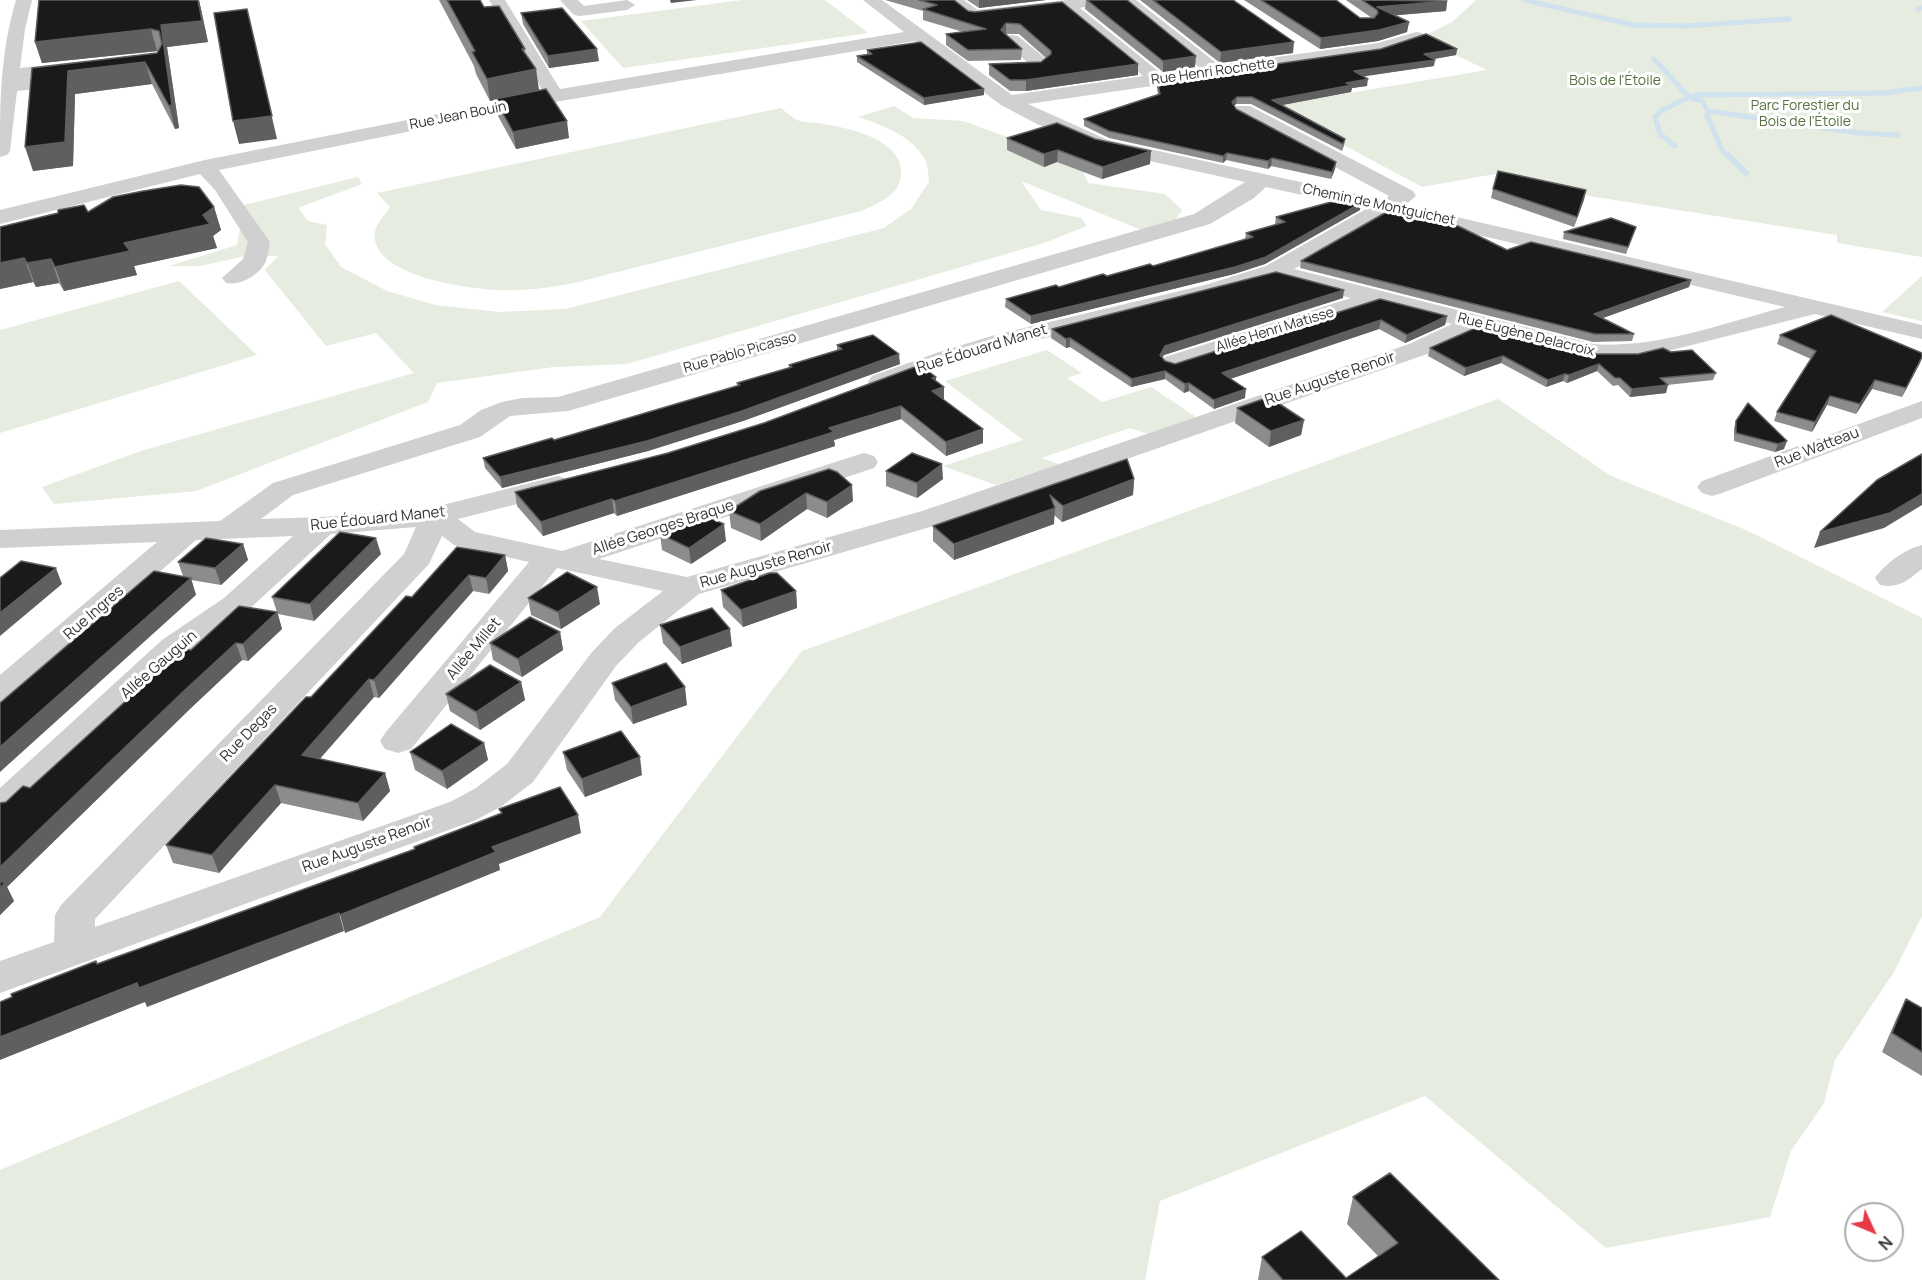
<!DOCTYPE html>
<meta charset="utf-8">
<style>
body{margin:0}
#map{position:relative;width:1922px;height:1280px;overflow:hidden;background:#fff;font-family:Manrope,sans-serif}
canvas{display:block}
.north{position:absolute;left:1844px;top:1202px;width:60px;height:60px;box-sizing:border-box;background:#fff;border:2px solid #adadad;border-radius:50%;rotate:134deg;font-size:16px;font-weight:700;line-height:24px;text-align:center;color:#333}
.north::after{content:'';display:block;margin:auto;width:21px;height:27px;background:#e63946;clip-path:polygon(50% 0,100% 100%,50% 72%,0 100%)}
</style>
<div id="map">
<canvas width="1922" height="1280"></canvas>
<div class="north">N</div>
</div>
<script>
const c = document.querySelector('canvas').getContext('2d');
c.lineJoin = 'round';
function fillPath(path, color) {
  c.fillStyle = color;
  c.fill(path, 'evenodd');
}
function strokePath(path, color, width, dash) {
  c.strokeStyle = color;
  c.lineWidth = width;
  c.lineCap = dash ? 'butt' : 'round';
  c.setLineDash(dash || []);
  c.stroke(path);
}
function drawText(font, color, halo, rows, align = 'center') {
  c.font = font + ' Manrope,sans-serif';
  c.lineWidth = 6;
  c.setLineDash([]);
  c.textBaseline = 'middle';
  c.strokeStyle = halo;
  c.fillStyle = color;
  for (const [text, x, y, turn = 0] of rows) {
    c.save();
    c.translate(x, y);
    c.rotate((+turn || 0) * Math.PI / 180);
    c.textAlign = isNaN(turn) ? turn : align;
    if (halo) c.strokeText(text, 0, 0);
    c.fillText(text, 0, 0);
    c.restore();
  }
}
fillPath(new Path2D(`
 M742 0H825L868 33 623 68 581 21Z
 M1476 0H1922V257L1837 243V235L1570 193 1577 188 1495 174 1422 187 1271 106 1487 70 1420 38 1452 22Z
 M894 106 913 118 963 121 1007 137V150L1068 159 1081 167 1088 183 1165 194 1182 210 1174 222 1144 231 1021 181 1041 210 1081 218 1087 226 1044 243 627 364 554 367 437 383 428 402 196 491 54 504 42 487 144 450 414 373 376 333 326 346 265 270 278 256H245L200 266H169L237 245 244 205 358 177 362 184 298 208 308 221 327 225 325 244 341 267 387 291 435 305 499 312 565 309 884 228 911 209 929 182C928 175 928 164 925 159 911 135 882 125 858 117Z
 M781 108C786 112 793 119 800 121 807 123 816 122 823 124 850 128 905 140 901 176 899 196 877 204 861 211L570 284C546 288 521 291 496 290 465 288 382 277 375 240 372 228 384 216 390 207L377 193Z
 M1922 276V321L1882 312Z
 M179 281 257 355 0 433V330Z
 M1047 350 1082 373 1067 378 1102 402 1151 387 1196 417 1148 434 1130 428 1041 458 1059 464 996 485 943 466 1023 440 945 381Z
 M1498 399 1611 476 1746 530 1922 618V916L1894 972 1835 1060 1824 1103 1791 1151 1770 1217 1606 1248 1425 1096 1160 1201 1145 1280H0V1170L600 917 802 651Z`), '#e6ecdf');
strokePath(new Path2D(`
 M1524 0 1634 25 1685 26 1789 19
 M1918 9 1922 8
 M1654 59 1689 97 1702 101 1708 111 1860 133 1898 135
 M1694 95 1883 93 1922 88
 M1708 111 1707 115 1722 150 1729 157
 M1675 146 1660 134 1655 117 1661 111 1689 97`), '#cfe2ee', 5);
strokePath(new Path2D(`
 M1728 155 1746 173`), '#cfe2ee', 6);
fillPath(new Path2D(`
 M16 0H32L25 29 20 68 75 62 81 63 84 67 81 71 75 72 19 79 73 73 79 75 82 79 79 83 73 85 17 91 10 151 7 155 0 157C0 102 0 54 16 0Z
 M489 0H505L560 89 904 32 863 0H882L1012 95 1143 76 1062 10 975 20 969 19 945 0H964L978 10 1066 0H1107L1105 3 1080 8 1162 74 1200 68 1118 0H1136L1219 65 1378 43 1416 32 1422 33 1425 37 1422 41 1380 53 1028 104 1108 140 1383 200 1389 196 1236 114 1233 110 1236 106H1250L1413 191 1416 196 1405 205 1922 325V339L1815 314 1636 359H1584L1478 331 1427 354 944 523 699 594 639 642 616 666 533 782 502 806 476 820 0 993V961L54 942 55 915 61 905 404 554 416 527 331 534 246 612 186 654 13 818 0 822V788L162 640 224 598 293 536 196 540 12 701 0 704V675L157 542 0 548V530L220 521 273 483 460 425 481 410 502 402 522 398 558 397 1194 214 1245 182 1095 149 1035 123 1001 105 915 41 555 102 219 170 270 242C269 248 268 255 266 261 260 275 240 286 226 283L222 278 243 259 248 242 215 190 200 174 0 224V210L205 160 544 93ZM1266 187 1366 209 1266 266 1205 285 995 335 939 352 872 376 868 382 872 388 881 390 890 388 957 362 1012 346 1220 295 1275 278 1351 298 1165 357 1161 362 1165 367 1174 370 1183 367 1379 305 1452 324 1409 344 922 511 687 577 599 559 874 468 878 462 874 456 864 453 854 456 562 551 475 532 458 519 568 491 572 485 568 479 558 476 435 507 322 517 261 519 293 495 480 437 510 416 568 411 1210 224 1254 198ZM1389 214 1785 307C1723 323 1658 349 1593 344L1294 269ZM442 536 454 545 529 562 385 733 380 741 385 749 398 753 411 749 557 568 663 591 615 628 592 652 507 764 476 788 450 802 95 927V919L429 564Z
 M560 0H578L584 6 627 0 635 5 627 10 580 16 574 15Z
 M1012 35 1018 36 1046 59 1049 63C1038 77 1007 75 992 71L989 67 992 63 1027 62 1003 40 1006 36Z
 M1922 401V418L1722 493 1712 496 1702 493 1697 487 1702 481Z
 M1922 545V569C1908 580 1899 589 1880 585L1875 578C1885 564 1905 549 1922 545Z`), '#d0d0d0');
fillPath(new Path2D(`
 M39 0H199L208 42 167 47 179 128 175 129 152 84 75 94 73 166 33 171 32 68 157 53 158 51 42 63 35 42Z
 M439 0H480L484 7 525 49V54L536 69 539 90 569 138 516 149 498 116 496 100 490 101 476 74 474 66Z
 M885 0H954L968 11 975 12 1062 2 1138 75 1026 91H1010L989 75V64L1041 62 1046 58 1019 34H1006L1022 49 1021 60 968 61 946 45V34L963 32 923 20V11Z
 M967 0H1046L979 8Z
 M1086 0H1127L1195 67 1163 72 1085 9Z
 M1140 0H1233L1293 53 1220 63Z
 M1244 0H1336L1360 18H1372L1346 0 1447 1 1446 11 1395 15 1409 22 1407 32 1378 41 1320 49Z
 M521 13 599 61 549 68 523 24Z
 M1457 49 1456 55 1433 59 1434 66 1363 76 1367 86 1352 88 1351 92 1282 105 1345 139 1344 146 1342 151 1251 104H1236L1234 106 1236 109 1336 162 1335 169 1331 179 1271 166 1268 169 1226 160 1223 163 1109 138 1084 126V119L1158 95 1157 88V81Z
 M867 50 984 89V95L924 105 857 62V56L867 54Z
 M1007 138 1150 164 1102 179 1057 162 1044 167 1007 150Z
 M1493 189 1586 190 1574 227 1491 198Z
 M214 207 221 230 213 236 217 248 134 266 137 275 64 291 59 283 36 287 33 282 0 289V227L58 213Z
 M1360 210 1265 264 1234 274 1031 324 1005 307 1006 299 1153 266 1245 239 1246 233 1276 225 1275 224 1276 217Z
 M1636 227 1626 254 1563 239 1564 232Z
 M1507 250 1691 280 1689 287 1602 318 1634 334 1632 341 1593 342 1300 268 1301 261Z
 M1343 298 1164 355 1162 358 1165 361 1175 364 1380 299 1447 316 1445 325 1405 343 1379 329 1230 379 1245 398 1214 409 1189 391 1184 393 1165 379 1131 387 1070 347 1066 348 1051 338 1052 329Z
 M1780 335 1920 363 1902 397 1872 389 1856 414 1827 405 1812 432 1774 421 1777 412 1811 359 1777 344Z
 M837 345 900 364 743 421 648 451 502 488 485 468 483 458 554 440 737 386V383L789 368V365L837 350Z
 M1430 348 1586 354 1716 373 1713 380 1667 385 1666 393 1630 397 1618 385 1613 386 1597 371 1567 383 1563 381 1546 387 1501 363 1464 376 1428 356Z
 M936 377V381L944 387V400L983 429V443L946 456 901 419 834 440 835 446 617 516 614 513 543 536 517 506 515 492 668 453Z
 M1748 403 1784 449 1775 452 1734 441V428L1736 421Z
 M1237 408 1304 420 1301 435 1269 447 1235 423Z
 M1127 459 1134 479 1133 495 1062 522 1054 515V524L954 560 933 541V526Z
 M829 469 853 501 827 518 807 509 761 541 731 528 729 511Z
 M886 471 943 479 917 498 886 486Z
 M660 534 726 541 691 564 662 550Z
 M243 544 248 560 221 585 191 580 196 595 183 576 178 562Z
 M381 554 314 621 278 614 282 629 248 661 242 660 192 707 7 887 14 901 0 915V803L6 802 30 788 191 650 277 612 272 597Z
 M505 555 508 571 489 594 473 591 379 698 374 697 320 759 385 773 390 791 363 821 281 803 219 873 173 863 166 845 311 697 412 597Z
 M721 590 796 591 797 608 743 627 723 607Z
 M528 598 600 604 561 629 531 615Z
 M660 625 732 646 682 664 663 643Z
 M560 632 563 650 522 677 493 660 490 643Z
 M521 682 525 700 480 730 450 711 446 694Z
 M612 683 687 705 633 724 615 700Z
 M484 743 488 760 447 789 415 770 410 752Z
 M563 752 642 775 585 797 567 770Z
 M1906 999 1922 1008V1076L1882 1052 1897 1017Z
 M1353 1197 1499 1280H1258L1262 1257 1346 1278 1378 1256 1347 1224Z`), '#8c8c8c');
fillPath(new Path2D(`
 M198 0H199L208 42 167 47 179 128 175 129 169 106 161 25Z
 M670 0H697L671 3Z
 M979 0H1046L979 8Z
 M1447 1 1446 11 1377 17V7Z
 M1409 22 1407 32 1378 41 1320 49 1321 38Z
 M1006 23V34L1001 40V30Z
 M151 29 157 51 42 63 35 42Z
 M252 30 277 139 239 144 233 121Z
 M1294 42 1293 53 1220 63 1221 52Z
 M597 49 599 61 549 68 548 56Z
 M1457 49 1456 55 1423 61 1424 54Z
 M1196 56 1195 67 1163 72V61Z
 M1435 60 1434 66 1353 78 1354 71Z
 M145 62 152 84 75 94 73 166 33 171 25 147 68 71Z
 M1138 64V75L1026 91V80Z
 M536 69 539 92 490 101 487 79Z
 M1368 79 1367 86 1352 88 1351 92 1272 107V100L1346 83Z
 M984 89V95L924 105V98Z
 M1237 97 1236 104 1231 109 1232 102Z
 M567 121 569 138 516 149 513 132Z
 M1058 150 1057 162 1044 167V154Z
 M1151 151 1150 164 1102 179 1103 167Z
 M1227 153 1226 160 1223 163V156Z
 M1272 158 1271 166 1268 169V161Z
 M1336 162 1335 169 1331 179 1332 172Z
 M1586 190 1584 200 1574 227 1577 217Z
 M1361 203 1360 210 1265 264 1234 274 1031 324V316Z
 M214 207 221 230 213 236 217 248 134 266 137 275 64 291 55 267 203 215Z
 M24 258 33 282 0 289V263Z
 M51 259 59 283 36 287 27 263Z
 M1691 280 1689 287 1592 322 1594 314Z
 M1344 290 1343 298 1164 355 1159 363 1160 355 1165 346Z
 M1447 316 1445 325 1405 343 1407 335Z
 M1381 320 1379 329 1221 382 1222 373Z
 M1070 338V347L1066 348V339Z
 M899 354 900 364 743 421 648 451 502 488 500 477Z
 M1503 356 1501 363 1464 376 1466 368Z
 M1922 357 1920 363 1902 397 1906 388Z
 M1599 364 1597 371 1567 383 1569 375Z
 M1165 371V379L1131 387 1132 379Z
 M1565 374 1563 381 1546 387 1548 380Z
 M936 377V390L944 387V401L933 405 932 378Z
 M1875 380 1872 389 1856 414 1860 404Z
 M1189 383V391L1184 393 1185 384Z
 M1668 385 1666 393 1630 397 1632 389Z
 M1246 389 1245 398 1214 409V400Z
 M1830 396 1827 405 1812 432 1815 422Z
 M901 406V419L834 440 835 446 617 516 615 501 829 428Z
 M1304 420 1301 435 1269 447 1271 431Z
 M983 429V443L946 456V442Z
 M1787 441 1784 449 1775 452 1778 444Z
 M942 464 943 479 917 498V483Z
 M1134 479 1133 495 1062 522 1063 506Z
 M852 485 853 501 827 518V502Z
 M806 493 807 509 761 541 760 524Z
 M1922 494V505L1884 528 1814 548 1820 532Z
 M612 499 614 513 543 536 541 522Z
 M1055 508 1054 524 954 560V544Z
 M724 524 726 541 691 564 689 548Z
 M376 538 381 554 314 621 310 604Z
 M243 544 248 560 221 585 215 568Z
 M505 555 508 571 489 594 486 578Z
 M56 568 62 584 0 636V613Z
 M469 575 473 591 379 698 374 680Z
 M191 578 196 595 0 772V747Z
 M597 587 600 604 561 629 558 612Z
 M796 591 797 608 743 627 741 610Z
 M277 612 282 629 248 661 243 644Z
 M730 629 732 646 682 664 680 647Z
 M560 632 563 650 522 677 518 659Z
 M236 643 242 660 192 707 7 887 14 901 0 915V867L185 690Z
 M369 679 374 697 308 772 302 755Z
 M521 682 525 700 480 730 476 712Z
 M685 687 687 705 633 724 631 707Z
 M484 743 488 760 447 789 442 771Z
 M640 757 642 775 585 797 582 779Z
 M385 773 390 791 363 821 358 803Z
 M275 785 281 803 219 873 212 855Z
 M578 815 581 833 499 864 500 870 345 933 340 915 492 847Z
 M339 913 344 931 147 1007 145 1002 0 1060V1037L137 983Z`), '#5f5f5f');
const building = new Path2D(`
 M39 0H198L202 21 161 25 172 105 169 106 145 62 68 71 65 142 25 147 32 68 157 53 162 44 159 31 151 29 35 42Z
 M447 0H480L484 7 499 6 525 49H522L536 69 487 79 472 52 475 51Z
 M919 0H954L968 11 975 12 1062 2 1138 64 1026 80H1010L989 64 1041 62 1051 54V51L1020 24 1006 23 1001 30 1022 49 968 50 946 34 986 29 923 9 937 5Z
 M1087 0H1127L1196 56 1163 61Z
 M1153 0H1233L1294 42 1221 52Z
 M1261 0H1336L1360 18H1374L1378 13 1377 10 1362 0 1447 1 1377 7 1409 22 1379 30 1321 38Z
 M562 8 597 49 548 56 521 13Z
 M247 9 272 116 233 121 214 13Z
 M1426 34 1457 49 1424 54 1435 60 1354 71 1368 79 1346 83 1352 85 1272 100 1345 139 1343 144 1252 97H1237L1232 102 1236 109 1336 162 1332 172 1272 158 1268 161 1227 153 1223 156 1109 131 1084 119 1160 94 1157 81 1381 49Z
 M921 42 984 89 924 98 857 56 872 54 867 50Z
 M546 89 567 121 513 132 495 99Z
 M1057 123 1095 139 1151 151 1103 167 1058 150 1044 154 1007 138Z
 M1498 171 1586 190 1577 217 1493 189Z
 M181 185 199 187 214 207 203 215 210 224 124 243 130 251 55 267 51 259 27 263 24 258 0 263V227L58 213V210L84 205 88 212 113 197 143 191Z
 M1342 199 1361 203 1266 257 1235 267 1031 316 1006 299 1056 285 1059 287 1103 274 1107 276 1150 264 1153 266 1253 237 1246 233 1285 222 1276 217Z
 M1390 210 1454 224 1507 250 1531 242 1691 280 1594 314 1634 334H1595L1301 261Z
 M1611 218 1636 227 1628 247 1564 232Z
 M1276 272 1344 290 1165 346 1160 355 1165 361 1175 364 1380 299 1447 316 1407 335 1381 320 1222 373 1246 389 1214 400 1189 383 1185 384 1165 371 1132 379 1070 338 1066 339 1052 329Z
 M1831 315 1922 353V357L1906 388 1875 380 1860 404 1830 396 1815 422 1777 412 1816 351 1780 335Z
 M1480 326 1586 354H1638L1663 348 1671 352 1692 350 1716 373 1660 378 1668 385 1632 389 1620 378H1615L1599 364 1569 375 1565 374 1548 380 1503 356 1466 368 1430 348Z
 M873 335 899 354 742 411 647 441 500 477 483 458 552 438 554 440 740 385 737 383 792 367 789 365 842 349 837 345Z
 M920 365 936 377 932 378 944 387 932 391 983 429 946 442 901 406 829 428 834 432 615 501 612 499 541 522 515 492 668 453 764 423Z
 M1269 397 1304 420 1271 431 1237 408Z
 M1748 403 1787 441 1778 444 1736 433V421Z
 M912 453 942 464 917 483 886 471Z
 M1922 454V494L1890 513 1820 532 1877 480Z
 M1127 459 1134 479 1063 506 1050 495 1055 508 954 544 933 526Z
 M829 469 837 472 852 485 827 502 806 493 760 524 729 511 760 491Z
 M696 512 724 524 689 548 660 534Z
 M340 532 376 538 310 604 272 597Z
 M206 538 243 544 215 568 178 562Z
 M457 547 505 555 486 578 469 575 374 680 369 679 302 755 385 773 358 803 275 785 212 855 166 845 306 697H311L406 596 412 597Z
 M21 561 56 568 0 613V578Z
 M154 571 191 578 0 747V703Z
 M567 572 597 587 558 612 528 598Z
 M770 573H777L796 591 741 610 721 590Z
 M239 606 277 612 243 644 236 643 185 690 0 867V803L6 802 23 786 30 788 183 649 191 650Z
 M712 608 730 629 680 647 660 625Z
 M530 617 560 632 518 659 490 643Z
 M666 663 685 687 631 707 612 683Z
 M490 665 521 682 476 712 446 694Z
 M451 724 484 743 442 771 410 752Z
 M621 731 640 757 582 779 563 752Z
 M560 787 578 815 492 847 496 852 340 915 339 913 139 988 137 983 0 1037V1002L12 997 11 994 96 961 97 964 415 849 414 847 502 813 499 809Z
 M0 881 5 883 0 888Z
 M1906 999 1922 1008V1052L1892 1033Z
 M1390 1173 1499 1280H1283L1262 1257 1301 1231 1346 1278 1398 1243 1353 1197Z`);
fillPath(building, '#1a1a1a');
strokePath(building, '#5f5f5f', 1.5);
drawText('14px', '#333', '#fff', [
 ["Rue Henri Rochette",1213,72,-8],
 ["Rue Jean Bouin",458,116,-11],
 ["Chemin de Montguichet",1379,205,12],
 ["Allée Henri Matisse",1275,330,-17],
 ["Rue Eugène Delacroix",1526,335,14],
 ["Rue Pablo Picasso",740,353,-16]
]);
drawText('14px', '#56703f', '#fff', [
 ["Bois de l'Étoile",1615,81],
 ["Parc Forestier du",1805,106],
 ["Bois de l’Étoile",1805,122]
]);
drawText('15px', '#333', '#fff', [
 ["Rue Édouard Manet",982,349,-17],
 ["Rue Auguste Renoir",1330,379,-19],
 ["Rue Watteau",1817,448,-21],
 ["Rue Édouard Manet",378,519,-6],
 ["Allée Georges Braque",663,528,-18],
 ["Rue Auguste Renoir",766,565,-16],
 ["Rue Ingres",94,613,-41],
 ["Allée Millet",474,649,-50],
 ["Allée Gauguin",159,665,-41],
 ["Rue Degas",249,733,-46],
 ["Rue Auguste Renoir",367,845,-20]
]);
</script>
